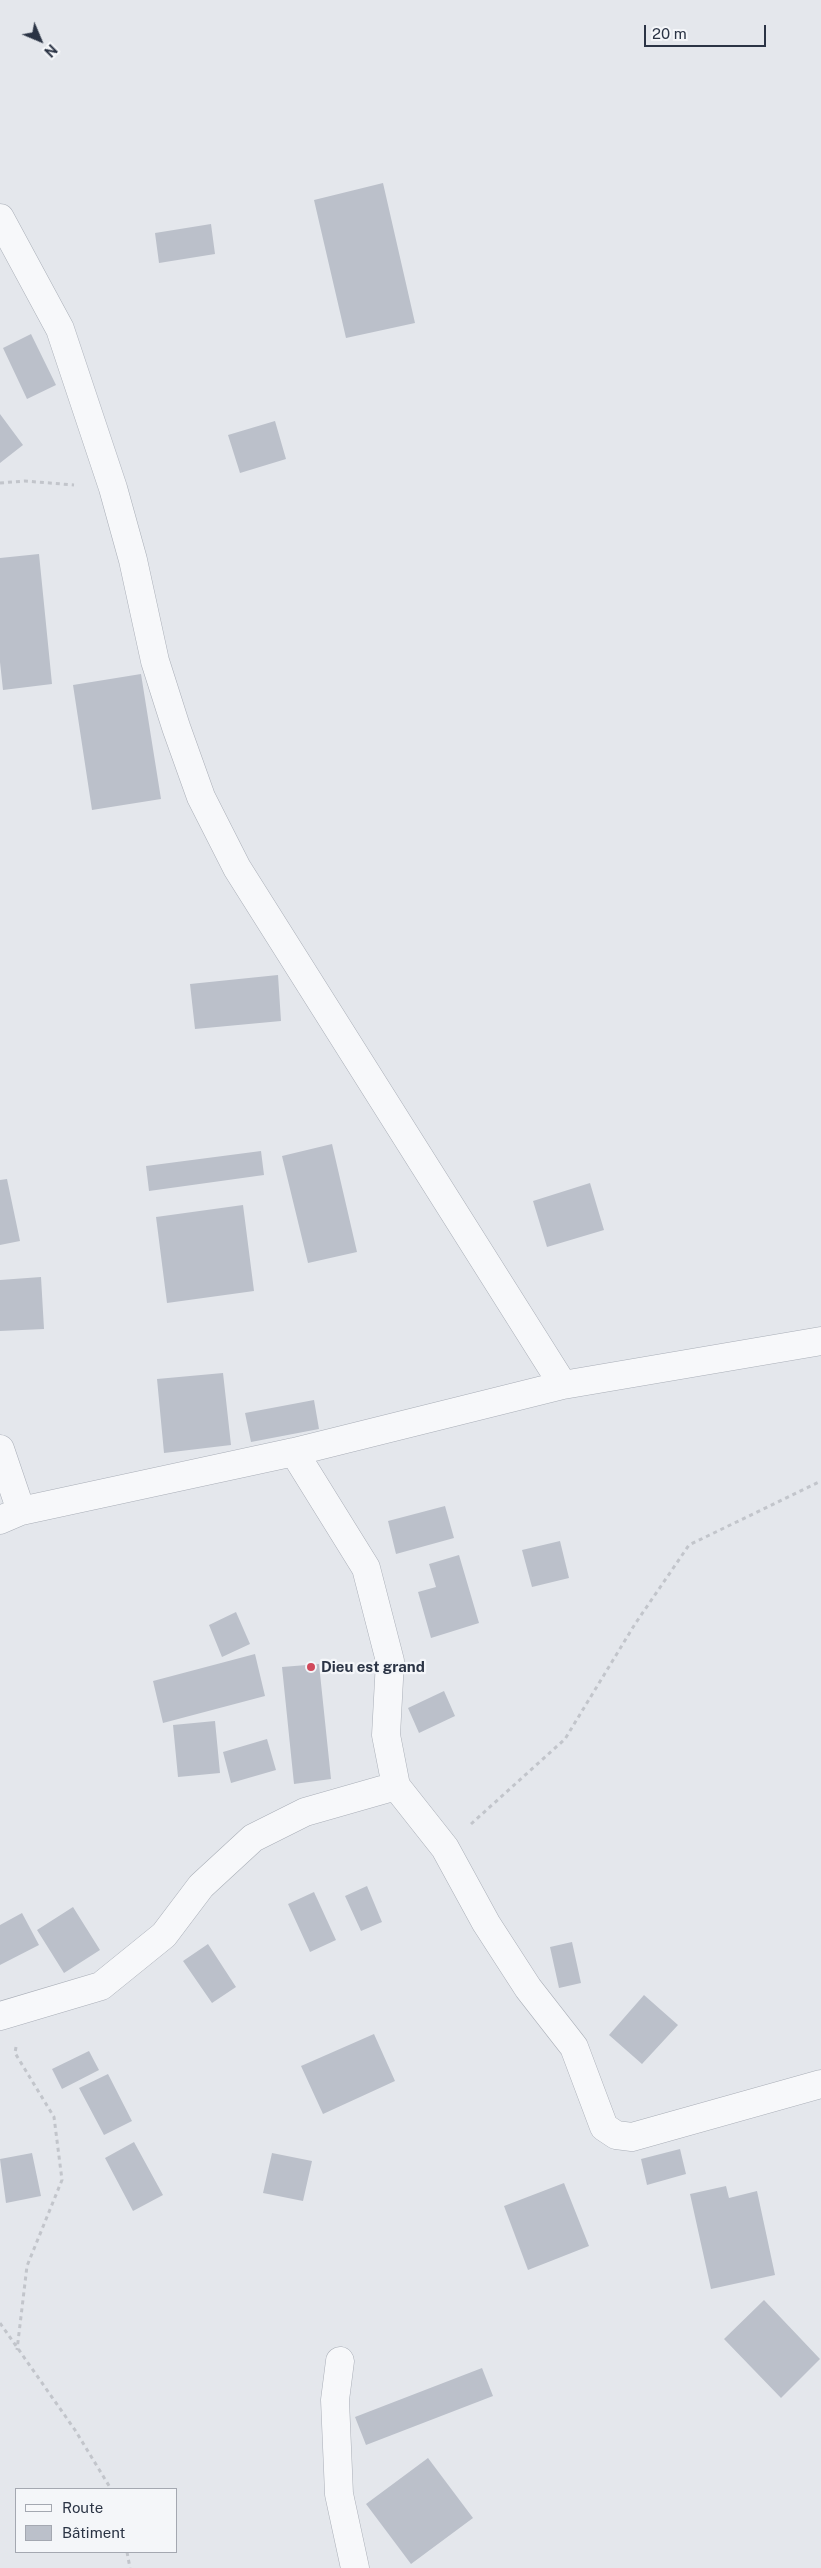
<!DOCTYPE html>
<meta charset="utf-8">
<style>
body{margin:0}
#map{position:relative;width:821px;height:2568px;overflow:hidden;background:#e4e7ec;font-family:"Public Sans",sans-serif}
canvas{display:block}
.legend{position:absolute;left:15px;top:2488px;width:162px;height:65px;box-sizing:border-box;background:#f4f6f9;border:1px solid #a4a8b1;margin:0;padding:6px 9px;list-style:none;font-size:15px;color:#2b3445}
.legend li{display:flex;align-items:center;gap:10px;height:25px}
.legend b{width:25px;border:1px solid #a4a8b1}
.north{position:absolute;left:15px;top:15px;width:50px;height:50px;-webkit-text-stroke:4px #f4f6f9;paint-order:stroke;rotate:135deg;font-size:14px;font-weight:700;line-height:20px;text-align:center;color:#2b3445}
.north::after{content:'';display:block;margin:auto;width:18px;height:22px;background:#2b3445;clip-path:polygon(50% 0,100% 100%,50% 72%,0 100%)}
.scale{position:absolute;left:644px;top:25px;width:122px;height:22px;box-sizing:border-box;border:2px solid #2b3445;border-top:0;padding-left:6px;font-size:15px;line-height:18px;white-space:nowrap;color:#2b3445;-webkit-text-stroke:4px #f4f6f9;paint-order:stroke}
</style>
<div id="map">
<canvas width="821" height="2568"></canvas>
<ul class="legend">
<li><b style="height:6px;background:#f7f8fa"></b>Route</li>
<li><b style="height:14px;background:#bbc0ca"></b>Bâtiment</li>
</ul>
<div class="north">N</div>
<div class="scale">20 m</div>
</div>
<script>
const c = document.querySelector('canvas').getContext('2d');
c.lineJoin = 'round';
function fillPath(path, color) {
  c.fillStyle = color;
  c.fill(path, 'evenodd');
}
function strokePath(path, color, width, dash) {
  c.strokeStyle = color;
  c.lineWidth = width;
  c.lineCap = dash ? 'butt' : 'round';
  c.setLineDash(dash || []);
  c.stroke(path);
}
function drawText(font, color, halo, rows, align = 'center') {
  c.font = font + ' "Public Sans",sans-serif';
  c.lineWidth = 4.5;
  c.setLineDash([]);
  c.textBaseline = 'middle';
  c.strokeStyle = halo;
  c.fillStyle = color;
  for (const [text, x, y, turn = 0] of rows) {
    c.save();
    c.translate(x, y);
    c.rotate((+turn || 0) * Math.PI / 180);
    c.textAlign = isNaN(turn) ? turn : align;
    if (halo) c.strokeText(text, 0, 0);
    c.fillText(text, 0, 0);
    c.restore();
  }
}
fillPath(new Path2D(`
 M383 183 415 323 346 338 314 200Z
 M211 224 215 254 159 263 155 233Z
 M31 334 56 385 27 399 3 348Z
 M0 414 23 445 0 463Z
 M275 421 286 459 240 473 228 435Z
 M39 554 52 684 3 690 0 662V558Z
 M141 674 161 799 92 810 73 685Z
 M278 975 281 1021 195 1029 190 984Z
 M332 1144 357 1252 308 1263 282 1156Z
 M261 1151 264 1175 149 1191 146 1166Z
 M7 1179 20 1241 0 1245V1180Z
 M590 1183 604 1230 547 1247 533 1201Z
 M243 1205 254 1291 167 1303 156 1217Z
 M41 1277 44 1329 0 1331V1280Z
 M223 1373 231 1445 164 1453 157 1379Z
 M314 1400 319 1429 251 1442 245 1413Z
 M445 1506 454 1538 396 1554 388 1521Z
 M560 1541 569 1578 532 1587 522 1550Z
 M459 1555 479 1623 431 1638 418 1592 436 1587 429 1564Z
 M236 1612 250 1644 222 1657 209 1625Z
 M255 1654 265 1696 163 1723 153 1681Z
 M319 1664 331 1779 294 1784 282 1667Z
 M444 1691 455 1716 419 1733 408 1708Z
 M215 1721 220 1773 178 1777 173 1725Z
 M267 1739 276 1770 231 1783 223 1752Z
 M367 1886 382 1922 361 1931 345 1896Z
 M314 1892 336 1940 310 1952 288 1904Z
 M73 1907 100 1950 64 1973 37 1930Z
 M22 1913 39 1945 0 1965V1925Z
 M572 1942 581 1983 559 1988 550 1947Z
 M208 1944 236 1987 212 2003 183 1961Z
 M644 1995 678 2025 642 2064 609 2035Z
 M374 2034 395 2081 323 2114 301 2066Z
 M89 2051 99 2070 62 2089 52 2069Z
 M108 2074 132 2121 104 2135 79 2088Z
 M134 2142 163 2195 133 2211 105 2158Z
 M680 2149 686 2174 647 2185 641 2159Z
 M32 2153 41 2196 6 2203 0 2159Z
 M272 2153 312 2161 303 2201 263 2193Z
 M564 2183 589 2246 528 2270 504 2206Z
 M726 2186 729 2198 757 2191 775 2275 711 2289 690 2194Z
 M764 2300 820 2359 781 2398 724 2339Z
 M482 2368 493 2396 366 2445 355 2417Z
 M428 2458 473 2518 411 2564 366 2504Z`), '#bbc0ca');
const minor = new Path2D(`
 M0 218 60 329 113 488 133 560 155 661 176 727 201 797 237 868 563 1385
 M0 1449 21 1511
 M294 1452 366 1568 390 1661 386 1735 396 1786 445 1848 486 1923 528 1988 574 2047 604 2127 616 2135 632 2137 821 2084
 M0 1520 21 1511 294 1452 563 1385 821 1341
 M0 2016 101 1986 164 1935 201 1886 253 1838 305 1812 396 1786
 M340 2361 335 2400 339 2494 355 2568`);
strokePath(minor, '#a9aeb7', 29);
strokePath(new Path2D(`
 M0 483 25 481 74 485
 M471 1824 565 1739 635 1624 689 1545 821 1481
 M16 2047 15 2053 54 2117 62 2180 27 2266 17 2350
 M0 2323 75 2430 111 2489
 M127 2552 130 2568`), '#c2c5cb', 3, [4, 4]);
strokePath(minor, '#f7f8fa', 28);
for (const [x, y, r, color] of [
 [311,1667,5,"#d1495b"]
]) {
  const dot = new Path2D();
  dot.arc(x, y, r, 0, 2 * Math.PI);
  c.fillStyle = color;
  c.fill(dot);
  strokePath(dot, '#f4f6f9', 2);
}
drawText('bold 15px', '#2b3445', '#f4f6f9', [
 ["Dieu est grand",321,1667]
], 'left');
</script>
